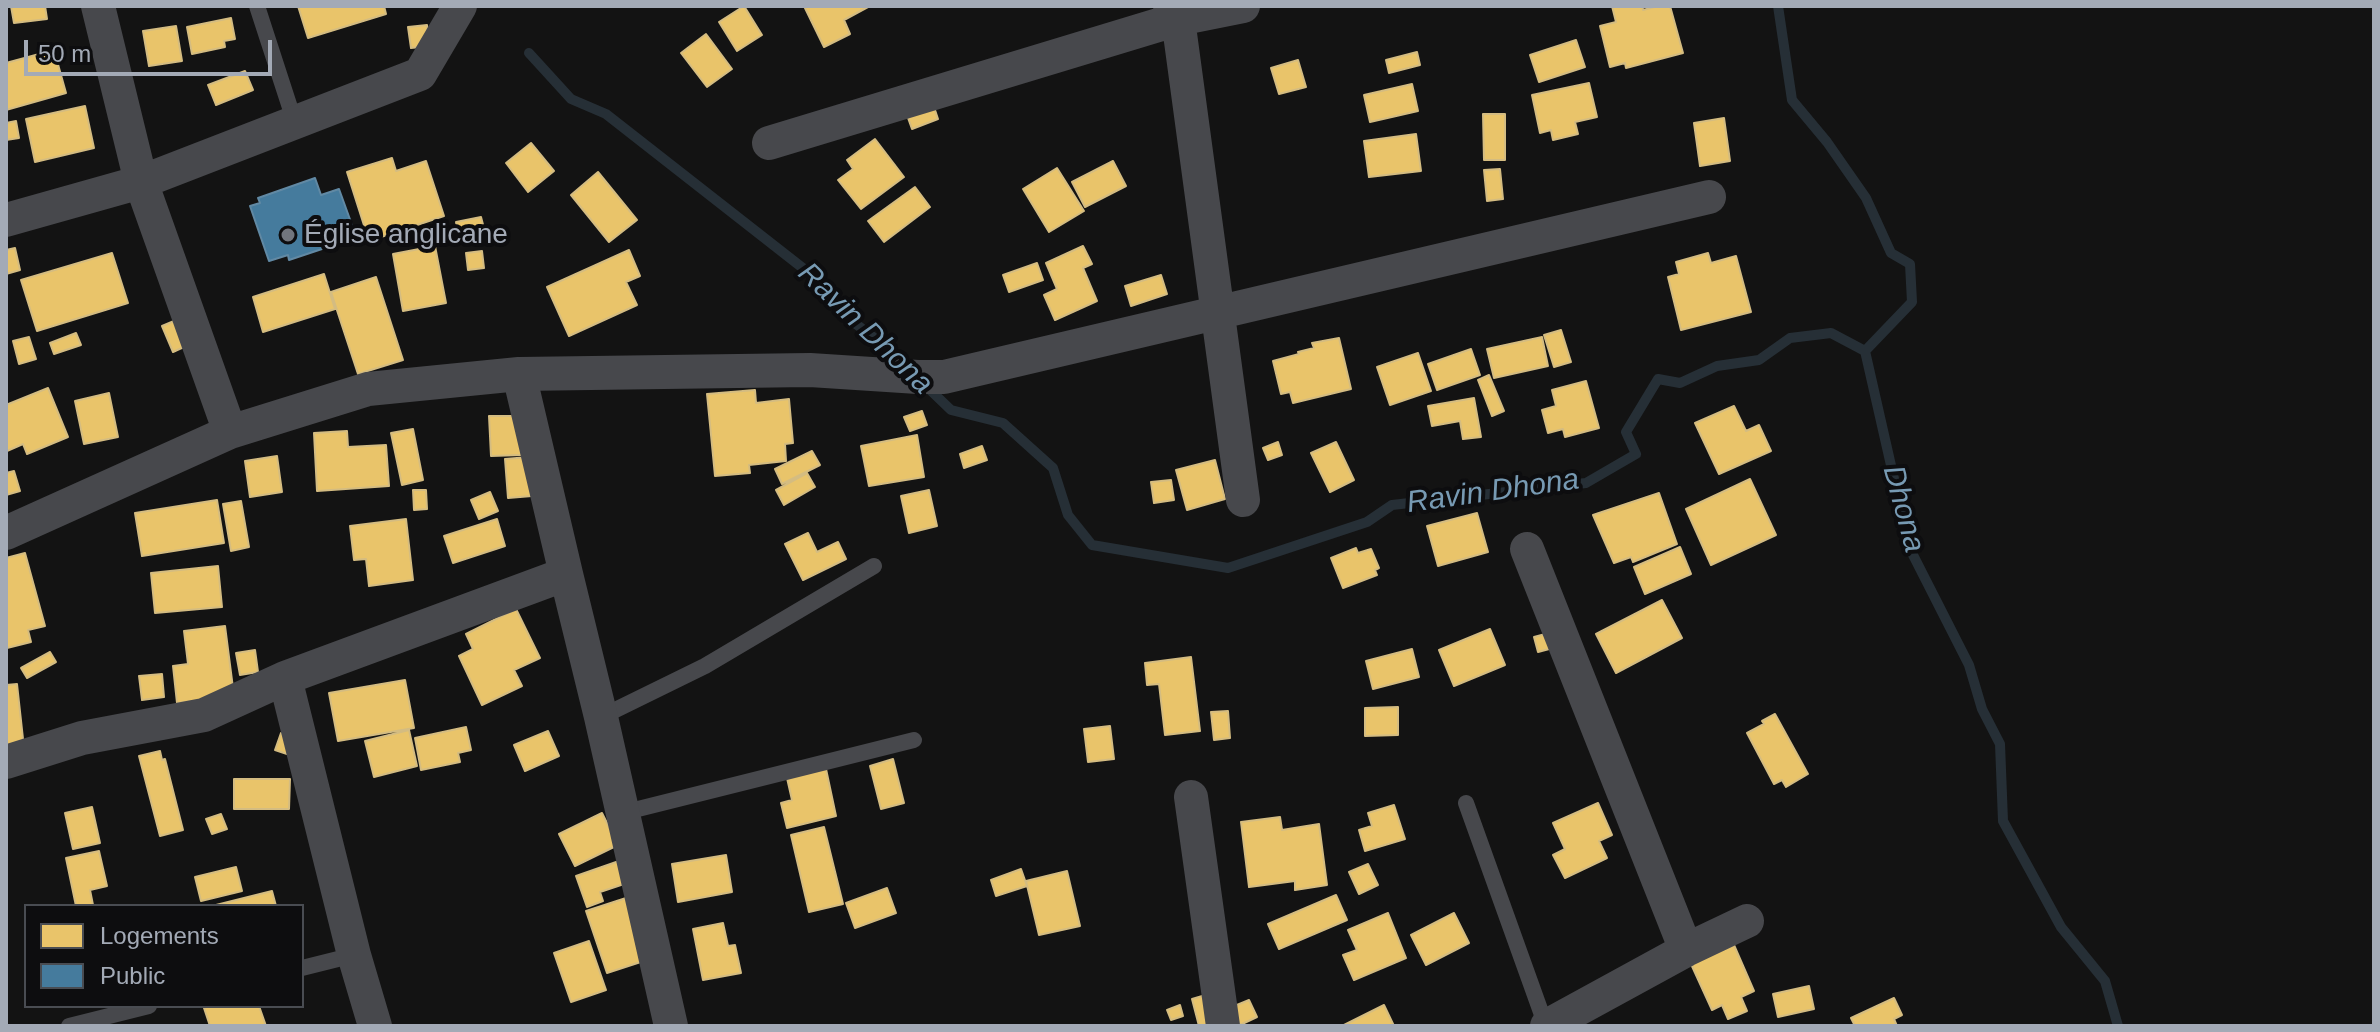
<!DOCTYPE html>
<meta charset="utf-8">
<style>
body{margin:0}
#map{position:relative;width:2380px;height:1032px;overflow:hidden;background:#131313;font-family:Helvetica,sans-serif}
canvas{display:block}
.frame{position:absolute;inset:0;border:8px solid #a3aab6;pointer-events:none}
.legend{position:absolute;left:24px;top:904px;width:280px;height:104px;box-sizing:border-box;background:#0d0d0f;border:2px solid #494c52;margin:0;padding:10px 14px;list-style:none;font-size:24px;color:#a3aab6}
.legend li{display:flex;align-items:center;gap:16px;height:40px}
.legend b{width:40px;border:2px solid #494c52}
.scale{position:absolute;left:24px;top:40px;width:248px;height:36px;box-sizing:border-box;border:4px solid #a3aab6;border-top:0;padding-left:10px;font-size:24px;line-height:28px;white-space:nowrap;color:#a3aab6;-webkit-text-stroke:6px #0d0d0f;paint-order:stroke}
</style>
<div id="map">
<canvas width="2380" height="1032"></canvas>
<div class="frame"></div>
<ul class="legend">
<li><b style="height:22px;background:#e9c46a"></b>Logements</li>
<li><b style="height:22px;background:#457b9d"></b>Public</li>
</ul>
<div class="scale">50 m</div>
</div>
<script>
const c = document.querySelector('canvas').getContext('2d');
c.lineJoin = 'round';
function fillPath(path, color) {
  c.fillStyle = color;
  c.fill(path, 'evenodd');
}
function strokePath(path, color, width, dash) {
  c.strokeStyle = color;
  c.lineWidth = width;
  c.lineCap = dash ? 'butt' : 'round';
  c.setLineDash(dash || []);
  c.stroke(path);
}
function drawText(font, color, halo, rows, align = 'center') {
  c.font = font + ' Helvetica,sans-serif';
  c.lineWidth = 8;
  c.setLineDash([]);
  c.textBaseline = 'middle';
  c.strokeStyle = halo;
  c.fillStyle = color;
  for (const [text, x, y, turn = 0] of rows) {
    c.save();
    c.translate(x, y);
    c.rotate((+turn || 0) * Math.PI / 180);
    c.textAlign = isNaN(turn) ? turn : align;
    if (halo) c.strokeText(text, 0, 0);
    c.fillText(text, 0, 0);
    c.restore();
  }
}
const homes = new Path2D(`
 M11 6H45L47 19 14 23Z
 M298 6H384L386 14 308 38Z
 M744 6 762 35 737 51 719 22Z
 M804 6H867L868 7 844 20 850 34 824 47Z
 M1612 6H1642L1643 10 1658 6H1670L1683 53 1626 68 1625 63 1610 67 1600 26 1616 22Z
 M231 18 235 39 224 41 225 47 192 54 187 27Z
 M427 25 429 46 411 48 408 27Z
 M176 26 182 61 149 66 143 31Z
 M706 34 732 69 707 87 681 53Z
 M1576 40 1585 67 1539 82 1530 55Z
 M54 50 66 93 6 110V63Z
 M1417 52 1420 65 1389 73 1386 60Z
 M1298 60 1306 87 1279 94 1271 68Z
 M245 71 253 90 216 105 208 85Z
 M1589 83 1597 117 1575 122 1578 134 1553 140 1551 130 1540 133 1532 95Z
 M1412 84 1418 111 1370 122 1364 95Z
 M930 95 938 119 912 129 903 104Z
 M85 106 94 148 35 162 26 119Z
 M1483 114H1505V160H1484Z
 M1724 118 1730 161 1700 166 1694 123Z
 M16 121 19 138 6 140V123Z
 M1416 134 1421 171 1369 177 1364 141Z
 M875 139 904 177 861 209 838 180 853 169 847 160Z
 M531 143 554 171 528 192 506 163Z
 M392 158 396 171 426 161 444 216 369 241 347 172Z
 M1113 161 1126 186 1085 207 1072 182Z
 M1057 168 1084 211 1049 232 1023 189Z
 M1500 169 1503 199 1487 201 1484 170Z
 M598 172 637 220 609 242 571 195Z
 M915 187 930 207 884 242 868 221Z
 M481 217 486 236 460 241 456 222Z
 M435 246 446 303 403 311 393 254Z
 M1083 246 1092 264 1083 268 1097 301 1055 320 1044 295 1057 289 1046 263Z
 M15 248 20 270 6 274V250Z
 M629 250 640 276 626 282 637 305 569 336 547 287Z
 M482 251 484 268 468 270 466 253Z
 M112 253 128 303 37 331 21 280Z
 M1708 253 1711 263 1736 256 1751 312 1681 330 1668 277 1679 274 1676 262Z
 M1037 263 1043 280 1009 292 1003 275Z
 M324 274 335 309 263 332 253 297Z
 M1161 275 1167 294 1131 306 1125 286Z
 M376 277 403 360 358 374 331 292Z
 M186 316 197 341 173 352 162 326Z
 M1561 330 1571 362 1554 367 1544 335Z
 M76 333 81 345 54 354 50 343Z
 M29 337 36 359 19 364 13 341Z
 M1542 337 1548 366 1494 378 1487 349Z
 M1339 338 1351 389 1293 403 1290 392 1281 394 1273 361 1299 354 1298 352 1314 348 1312 343Z
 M1471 349 1480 375 1437 390 1428 364Z
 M1418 353 1431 391 1390 405 1377 367Z
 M1489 375 1504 411 1492 416 1478 380Z
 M1586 381 1599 428 1565 437 1563 429 1548 433 1542 410 1556 406 1552 390Z
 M48 388 68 437 27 454 23 444 7 451 6 405Z
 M755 390 756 403 789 399 793 443 785 444 786 461 749 465 750 473 715 476 707 394Z
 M109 393 118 437 84 444 75 401Z
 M1474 398 1481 437 1463 439 1460 421 1432 426 1428 406Z
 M1734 406 1746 431 1759 425 1771 451 1719 474 1695 423Z
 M922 411 927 425 910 431 904 417Z
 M489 416H519L521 455 491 456Z
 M413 429 423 480 402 485 391 433Z
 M347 431 348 447 386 445 389 486 317 491 314 433Z
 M917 435 924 477 869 486 861 446Z
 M1278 442 1282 455 1268 460 1263 448Z
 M1336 442 1354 480 1330 492 1311 453Z
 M982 446 987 460 964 468 960 454Z
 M812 451 820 465 782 484 775 469Z
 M277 456 282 492 250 497 245 461Z
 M541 456 544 495 508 498 505 459Z
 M1215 460 1225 499 1187 510 1176 470Z
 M14 471 20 491 6 495V473Z
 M807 473 815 487 784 505 776 490Z
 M1750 479 1776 535 1711 565 1686 509Z
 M1171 480 1174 500 1154 503 1151 482Z
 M413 490H426L427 509 414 510Z
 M929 490 937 526 909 533 901 496Z
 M490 492 498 511 479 519 471 500Z
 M1659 493 1677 544 1633 562 1631 557 1614 563 1593 515Z
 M217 500 224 543 142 556 135 513Z
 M241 501 249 547 231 551 223 504Z
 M1477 513 1488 552 1438 566 1427 526Z
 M406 519 413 580 369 586 366 559 354 560 350 526Z
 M497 519 505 546 453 563 444 536Z
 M808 533 817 552 838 542 846 559 803 580 785 544Z
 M1680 547 1691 574 1645 594 1634 567Z
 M1356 548 1358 553 1371 549 1379 568 1375 570 1377 575 1343 588 1331 558Z
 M25 553 45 626 28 630 31 642 7 648 6 558Z
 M218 566 222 607 155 613 151 573Z
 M1662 600 1682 638 1616 673 1596 634Z
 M516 609 540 658 514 670 522 686 482 705 459 656 473 649 466 634Z
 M225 626 234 696 177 703 173 666 188 664 184 631Z
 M1490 629 1505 665 1454 686 1439 650Z
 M1549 633 1553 648 1538 652 1534 637Z
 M1412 649 1419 677 1373 689 1366 661Z
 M255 650 258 672 240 675 236 653Z
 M50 652 56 662 27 678 21 668Z
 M1191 657 1200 731 1165 735 1159 684 1147 685 1145 663Z
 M162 674 164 697 142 700 139 676Z
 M405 680 414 728 338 741 329 693Z
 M17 684 24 748 6 750V685Z
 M1398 707V735L1365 736V708Z
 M1228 711 1230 738 1214 740 1211 712Z
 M1775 714 1808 774 1786 787 1782 780 1774 784 1747 733 1764 724 1762 721Z
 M1110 726 1114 759 1088 762 1084 729Z
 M466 727 471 750 458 753 460 762 421 770 415 738Z
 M409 730 417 766 374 777 365 741Z
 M548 731 559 756 525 771 514 745Z
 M281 733 298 738 293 756 275 750Z
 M160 751 162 760 165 759 183 830 160 836 139 756Z
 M893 759 904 803 881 809 870 766Z
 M826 769 836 816 787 828 781 803 792 800 787 778Z
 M234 779H290L289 809H234Z
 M1598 803 1612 835 1599 841 1607 858 1565 878 1553 855 1565 849 1553 823Z
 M1394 805 1405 839 1365 851 1359 830 1372 826 1368 813Z
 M92 807 100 843 73 849 65 813Z
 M602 813 618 845 575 866 559 834Z
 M221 814 227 829 212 834 206 819Z
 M1280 817 1282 830 1319 824 1327 885 1295 890V881L1249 887 1241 822Z
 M824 827 843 904 809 912 791 835Z
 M99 851 107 886 90 890 93 905 76 906 66 858Z
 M726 855 732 892 678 902 672 864Z
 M619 861 627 883 600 892 603 901 587 907 576 876Z
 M1368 864 1378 885 1359 894 1349 872Z
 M236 867 242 891 201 901 195 877Z
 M1021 869 1027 886 996 896 991 880Z
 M1067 871 1080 926 1039 935 1026 881Z
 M887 888 896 913 855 928 846 903Z
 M272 891 276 906H212Z
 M1336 895 1347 920 1279 949 1268 924Z
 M626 898 653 958 607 973 586 911Z
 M1388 913 1406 958 1354 980 1343 955 1357 950 1348 930Z
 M1454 913 1469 943 1426 965 1411 935Z
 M723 923 728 946 735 945 741 973 703 980 693 929Z
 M589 941 606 990 571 1002 554 953Z
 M1734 945 1754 991 1741 997 1747 1011 1728 1019 1722 1005 1712 1010 1691 964Z
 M1809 986 1814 1009 1778 1017 1773 994Z
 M1209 994 1217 1026H1199L1192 999Z
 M1894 998 1902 1015 1894 1019 1897 1026H1855L1851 1018Z
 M1249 1000 1257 1017 1240 1025 1232 1007Z
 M1180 1005 1183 1016 1171 1020 1167 1010Z
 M1384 1005 1394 1026H1342Z
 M209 1006H259L266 1026H210L204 1008Z`);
fillPath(homes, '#e9c46a');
strokePath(homes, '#d4bc81', 2);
const public = new Path2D(`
 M315 178 321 195 339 189 352 225 333 232 337 244 289 260 288 255 269 261 250 206 260 203 258 198Z`);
fillPath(public, '#457b9d');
strokePath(public, '#6189a4', 2);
strokePath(new Path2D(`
 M1778 6 1792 100 1827 142 1866 198 1891 253 1910 264 1912 302 1865 351 1910 549 1969 665 1982 709 2000 744 2003 821 2061 927 2105 981 2118 1026
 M529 53 571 99 606 114 827 287 852 321 890 350 906 366
 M926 386 951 410 1003 423 1053 468 1068 515 1092 545 1228 568 1367 522 1392 505 1586 483 1636 454 1626 432 1658 379 1680 383 1717 366 1759 360 1790 338 1831 333 1865 351`), '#262f36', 10);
strokePath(new Path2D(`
 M257 6 295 123
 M601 717 705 666 874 566
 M1466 803 1546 1026
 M622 813 914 740
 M302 968 354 955
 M69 1026 149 1006`), '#47484c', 16);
strokePath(new Path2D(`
 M98 6 141 182 230 432
 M1170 6 1178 19 1243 500
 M769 143 1178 19 1243 6
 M6 220 141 182 420 74 460 6
 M519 374 566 574 601 717 671 1026
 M6 533 230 432 368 389 519 374 810 370 918 377H944L1709 197
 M1527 549 1686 950
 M285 678 354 955 375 1026
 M6 762 82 738 204 715 285 678 566 574
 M1191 797 1223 1026
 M1547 1026 1686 950 1747 921`), '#47484c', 34);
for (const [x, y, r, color] of [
 [288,235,8,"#71757d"]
]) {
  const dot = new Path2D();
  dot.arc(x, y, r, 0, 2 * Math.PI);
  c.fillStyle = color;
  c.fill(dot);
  strokePath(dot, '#0d0d0f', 3);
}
drawText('28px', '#a3aab6', '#0d0d0f', [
 ["Église anglicane",304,235]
], 'left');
drawText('italic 30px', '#779ab3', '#0d0d0f', [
 ["Ravin Dhona",865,329,44],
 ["Ravin Dhona",1493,492,-8],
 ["Dhona",1903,509,75]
]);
</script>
